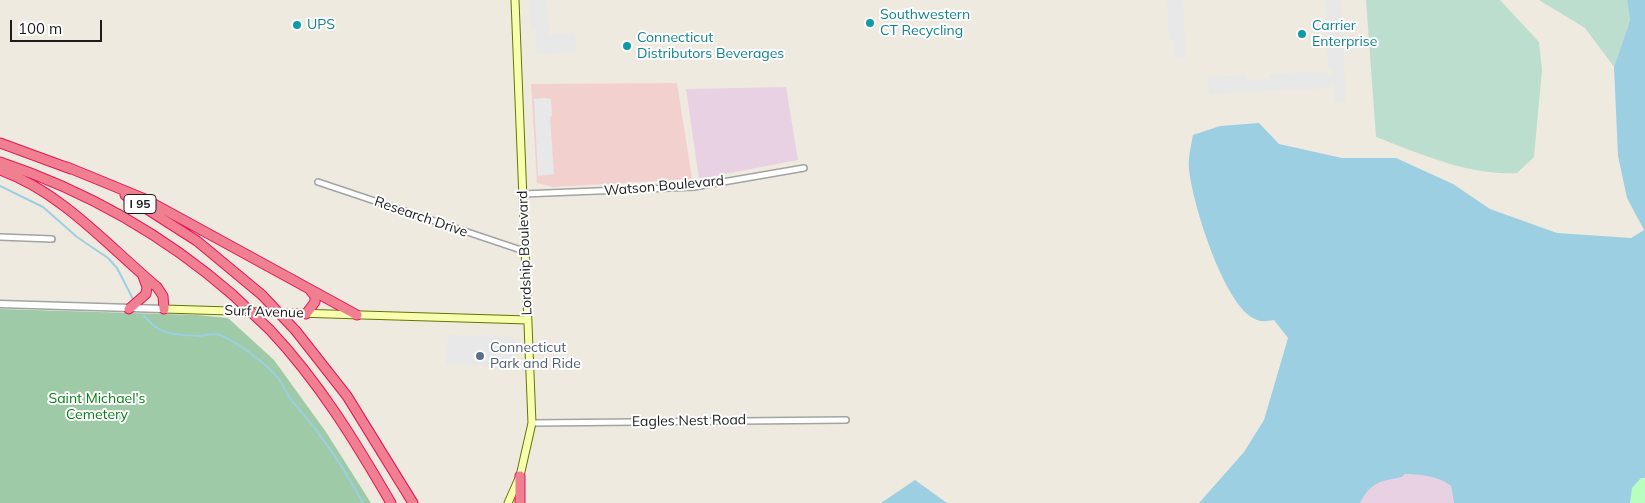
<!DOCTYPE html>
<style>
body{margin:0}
#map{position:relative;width:1645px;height:503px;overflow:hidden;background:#efeae0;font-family:Mulish,sans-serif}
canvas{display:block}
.scale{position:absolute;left:10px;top:20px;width:92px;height:22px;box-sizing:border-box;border:2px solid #1c1c1c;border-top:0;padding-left:6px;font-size:15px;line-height:18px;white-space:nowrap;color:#1c1c1c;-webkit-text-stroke:4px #fff;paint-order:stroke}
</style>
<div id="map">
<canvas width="1645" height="503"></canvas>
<div class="scale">100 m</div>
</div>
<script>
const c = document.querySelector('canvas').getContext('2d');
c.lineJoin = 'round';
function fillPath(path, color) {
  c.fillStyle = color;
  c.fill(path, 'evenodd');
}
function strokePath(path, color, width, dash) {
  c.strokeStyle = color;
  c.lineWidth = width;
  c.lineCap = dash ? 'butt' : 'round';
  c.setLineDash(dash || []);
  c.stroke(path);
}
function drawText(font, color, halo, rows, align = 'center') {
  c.font = font + ' Mulish,sans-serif';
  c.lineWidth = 4;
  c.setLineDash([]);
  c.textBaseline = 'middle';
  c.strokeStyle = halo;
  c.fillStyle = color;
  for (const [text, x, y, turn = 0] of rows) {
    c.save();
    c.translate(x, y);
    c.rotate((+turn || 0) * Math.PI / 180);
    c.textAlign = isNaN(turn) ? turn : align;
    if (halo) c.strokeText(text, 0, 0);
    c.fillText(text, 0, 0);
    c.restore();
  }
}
fillPath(new Path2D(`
 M677 83 692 179 553 187 537 183 531 84Z`), '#f2d0cd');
fillPath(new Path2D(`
 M786 87 798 160 699 179 686 89Z
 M1405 474 1426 475 1443 480 1451 486 1454 503H1360L1369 487 1377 482 1402 477Z`), '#e8d1e3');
fillPath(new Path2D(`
 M1366 0H1500L1539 42 1542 70 1534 157 1517 173C1469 176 1421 154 1376 137Z
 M1539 0H1627L1630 20 1614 67 1585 28Z`), '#bbdecf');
fillPath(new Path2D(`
 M0 309 197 315 228 318 274 360 326 432 371 503H0Z`), '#9fcaa7');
fillPath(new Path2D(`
 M1641 478H1645V503H1630L1632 488Z`), '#b7ffbf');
fillPath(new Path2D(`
 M529 0H547L549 35 575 33 576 52 537 54 536 30 531 29Z
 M1167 0H1183L1186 58H1175L1174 41 1169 39Z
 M1325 0H1341L1346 101 1335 102 1333 83 1331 84V88L1249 92 1248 87 1247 92 1209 94 1208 77 1246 75 1247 80 1269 79 1270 74 1326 71 1327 75 1331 74 1333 70 1328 68Z
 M545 98 551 99 552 116 550 117 554 174 538 176 534 99Z
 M448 335 514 337V367L446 363Z`), '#e8e8e8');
fillPath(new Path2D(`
 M1627 0H1645V478H1641L1632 488 1630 503H1454L1451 486C1437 475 1421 475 1405 474L1402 477C1379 482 1372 481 1360 503H1199L1244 452 1264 420 1288 338 1274 320C1266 321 1261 323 1253 318 1223 302 1192 202 1189 169 1188 158 1191 146 1193 135L1220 126 1259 123 1279 144 1342 158H1396L1453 184 1490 209 1557 233 1631 238 1644 230 1627 198 1618 156 1614 67 1630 20Z
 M915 480 947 503H881Z`), '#9ccfe1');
strokePath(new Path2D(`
 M0 186 43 207 77 237 108 258 117 268 133 299
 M144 316C161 336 173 334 198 336 205 336 212 332 220 335 237 342 267 364 278 378 284 385 286 394 292 401 320 432 343 466 363 503`), '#9ccfe1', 2);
const minor = new Path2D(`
 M318 182 524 251
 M523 194 694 187 804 168
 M0 237 52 239
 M532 423 846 420`);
const tertiary = new Path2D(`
 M0 304 164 309`);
const secondary = new Path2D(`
 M164 309 528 320
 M508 503 520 476 532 423 515 0`);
const motorway = new Path2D(`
 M0 143 71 169
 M0 162C87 191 164 235 233 295
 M67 167 145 199 357 315
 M0 170C63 193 107 245 157 287L163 296 164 309
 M125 195 197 241 262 295
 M129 309 146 294 147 287 143 276
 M306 314 315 302V296L310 290
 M270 330C319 382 355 441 391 503
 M296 331 347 396 413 503
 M520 476V503`);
strokePath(minor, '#a3a3a3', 8);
strokePath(tertiary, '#a3a3a3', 9);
strokePath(secondary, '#657600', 9);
strokePath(motorway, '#e71355', 11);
strokePath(minor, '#fff', 5);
strokePath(tertiary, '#fff', 6);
strokePath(secondary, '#f8ffae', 7);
strokePath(motorway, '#ef7f91', 9);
const motorwayBridge = new Path2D(`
 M233 295 270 330
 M262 295 296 331`);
strokePath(motorwayBridge, '#e71355', 11, []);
strokePath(motorwayBridge, '#ef7f91', 9);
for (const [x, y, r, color] of [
 [870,23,5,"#0f9aa8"],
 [297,25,5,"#0f9aa8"],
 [1302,34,5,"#0f9aa8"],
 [627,46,5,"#0f9aa8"],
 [480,356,5,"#5c6f8a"]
]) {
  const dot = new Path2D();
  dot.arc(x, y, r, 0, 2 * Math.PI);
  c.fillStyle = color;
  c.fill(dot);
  strokePath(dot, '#fff', 2);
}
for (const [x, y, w] of [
 [140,204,32]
]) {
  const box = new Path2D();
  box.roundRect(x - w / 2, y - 9.5, w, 19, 4);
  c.fillStyle = '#fff';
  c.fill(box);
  strokePath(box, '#1c1c1c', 1);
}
drawText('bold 12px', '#1c1c1c', null, [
 ["I 95",140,204]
]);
drawText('14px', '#0d838f', '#fff', [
 ["Southwestern",880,15],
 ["CT Recycling",880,31],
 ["UPS",307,25],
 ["Carrier",1312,26],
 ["Enterprise",1312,42],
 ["Connecticut",637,38],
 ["Distributors Beverages",637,54]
], 'left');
drawText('14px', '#1c1c1c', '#fff', [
 ["Watson Boulevard",664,186,-5],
 ["Research Drive",421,217,19],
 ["Lordship Boulevard",525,253,-92],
 ["Surf Avenue",264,312,2],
 ["Eagles Nest Road",689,421,-1]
]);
drawText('14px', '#4e5e75', '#fff', [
 ["Connecticut",490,348],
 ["Park and Ride",490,364]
], 'left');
drawText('14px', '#018310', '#fff', [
 ["Saint Michael's",97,399],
 ["Cemetery",97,415]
]);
</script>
